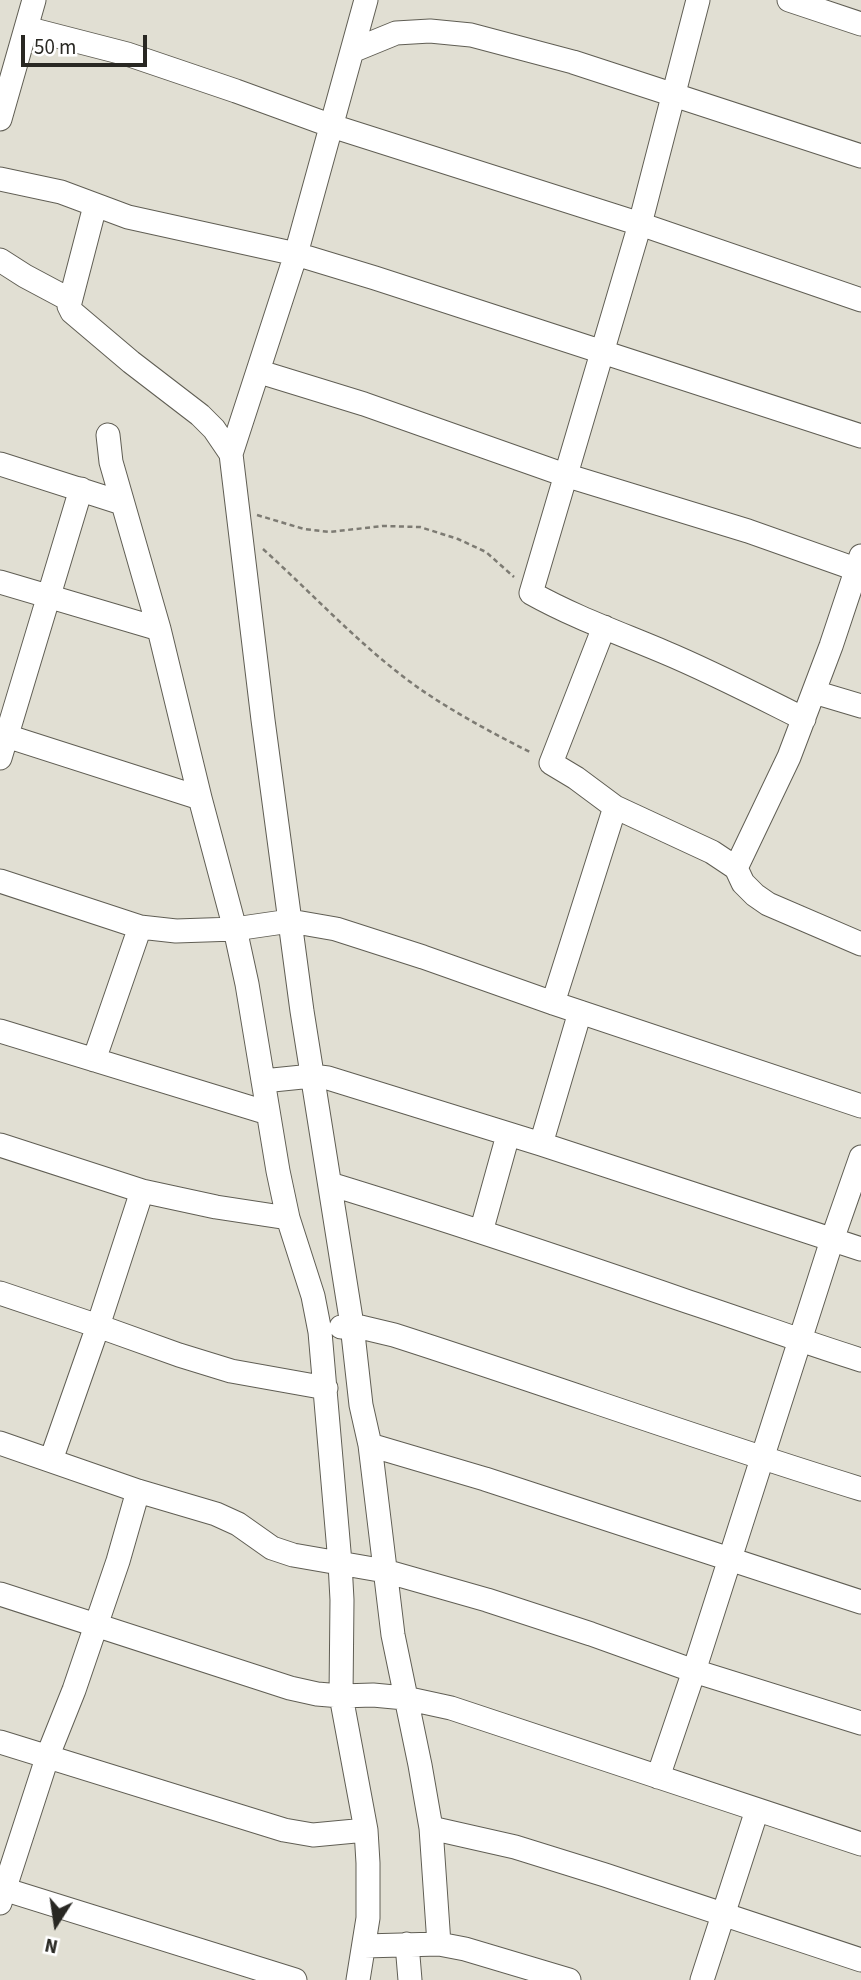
<!DOCTYPE html>
<style>
body{margin:0}
#map{position:relative;width:861px;height:1980px;overflow:hidden;background:#e1dfd3;font-family:"Source Sans 3",sans-serif}
canvas{display:block}
.north{position:absolute;left:21px;top:1889px;width:70px;height:70px;-webkit-text-stroke:5px #fff;paint-order:stroke;rotate:192deg;font-size:19px;font-weight:700;line-height:28px;text-align:center;color:#292823}
.north::after{content:'';display:block;margin:auto;width:24px;height:32px;background:#292823;clip-path:polygon(50% 0,100% 100%,50% 72%,0 100%)}
.scale{position:absolute;left:21px;top:35px;width:126px;height:32px;box-sizing:border-box;border:4px solid #292823;border-top:0;padding-left:9px;font-size:21px;line-height:24px;white-space:nowrap;color:#292823;-webkit-text-stroke:5px #fff;paint-order:stroke}
</style>
<div id="map">
<canvas width="861" height="1980"></canvas>
<div class="north">N</div>
<div class="scale">50 m</div>
</div>
<script>
const c = document.querySelector('canvas').getContext('2d');
c.lineJoin = 'round';
function strokePath(path, color, width, dash) {
  c.strokeStyle = color;
  c.lineWidth = width;
  c.lineCap = dash ? 'butt' : 'round';
  c.setLineDash(dash || []);
  c.stroke(path);
}
const minor = new Path2D(`
 M366 0 296 254 231 454 263 720 302 1011 352 1325 361 1405 370 1445 393 1635 420 1765 431 1828 439 1944
 M698 0 640 224 531 593C574 617 619 633 664 652 712 672 758 696 804 719
 M789 0 861 24
 M26 28 127 54 236 91 332 126 640 224 861 300
 M352 51 396 33 430 31 471 35 573 62 861 156
 M0 119 34 0
 M0 179 61 192 128 217 296 254 375 278 861 436
 M95 206 69 306 72 312 131 362 200 415 214 429 231 454
 M0 260 25 276 70 300
 M260 372 364 404 565 475 748 531 861 571
 M108 435 111 462 159 629 200 798 235 929 247 984 278 1171 288 1218 313 1296 320 1332 340 1563 342 1600 341 1696 366 1830 368 1863V1918L358 1980
 M0 464 122 503
 M0 582 159 629
 M604 627 551 763 576 778 615 807 712 852 736 868 743 883 755 895 768 904 861 944
 M814 692 861 706
 M0 734 200 798
 M0 758 81 489
 M736 868 789 757 831 646 861 556
 M0 881 140 927 176 931 235 929 290 921 336 929 423 957 553 1003 861 1106
 M553 1003 615 807
 M0 1031 268 1113
 M94 1060 140 927
 M263 1081 312 1076 328 1078 541 1144 861 1249
 M541 1144 580 1012
 M0 1145 142 1191 216 1207 288 1218
 M330 1184C451 1221 570 1261 689 1302 747 1321 803 1342 861 1360
 M481 1232 508 1135
 M0 1293 98 1326 179 1355 231 1371 326 1388
 M341 1327 352 1325 394 1335C550 1385 704 1441 861 1489
 M0 1443 138 1491 216 1514 238 1524 272 1548 293 1555 385 1571 487 1600 591 1634 694 1671 861 1723
 M370 1445 485 1479 861 1602
 M51 1460 98 1326 142 1191
 M0 1594 290 1688 317 1694 341 1696 373 1695 405 1698 451 1708 861 1844
 M0 1742 284 1830 313 1835 366 1830
 M658 1777 694 1671 832 1240 861 1157
 M431 1828 515 1847 605 1875 861 1960
 M0 1888 295 1980
 M0 1903 48 1755 74 1690 118 1561 138 1491
 M407 1944 410 1980
 M364 1946 439 1944 465 1949 569 1980
 M702 1980 757 1810`);
strokePath(minor, '#605e54', 25);
strokePath(new Path2D(`
 M257 515 304 529 329 532 383 526 420 527 458 539 486 552 514 577
 M263 549C315 596 362 648 420 689 455 713 494 734 532 753`), '#7d7b73', 2.5, [5, 3.5]);
strokePath(minor, '#fff', 23);
</script>
